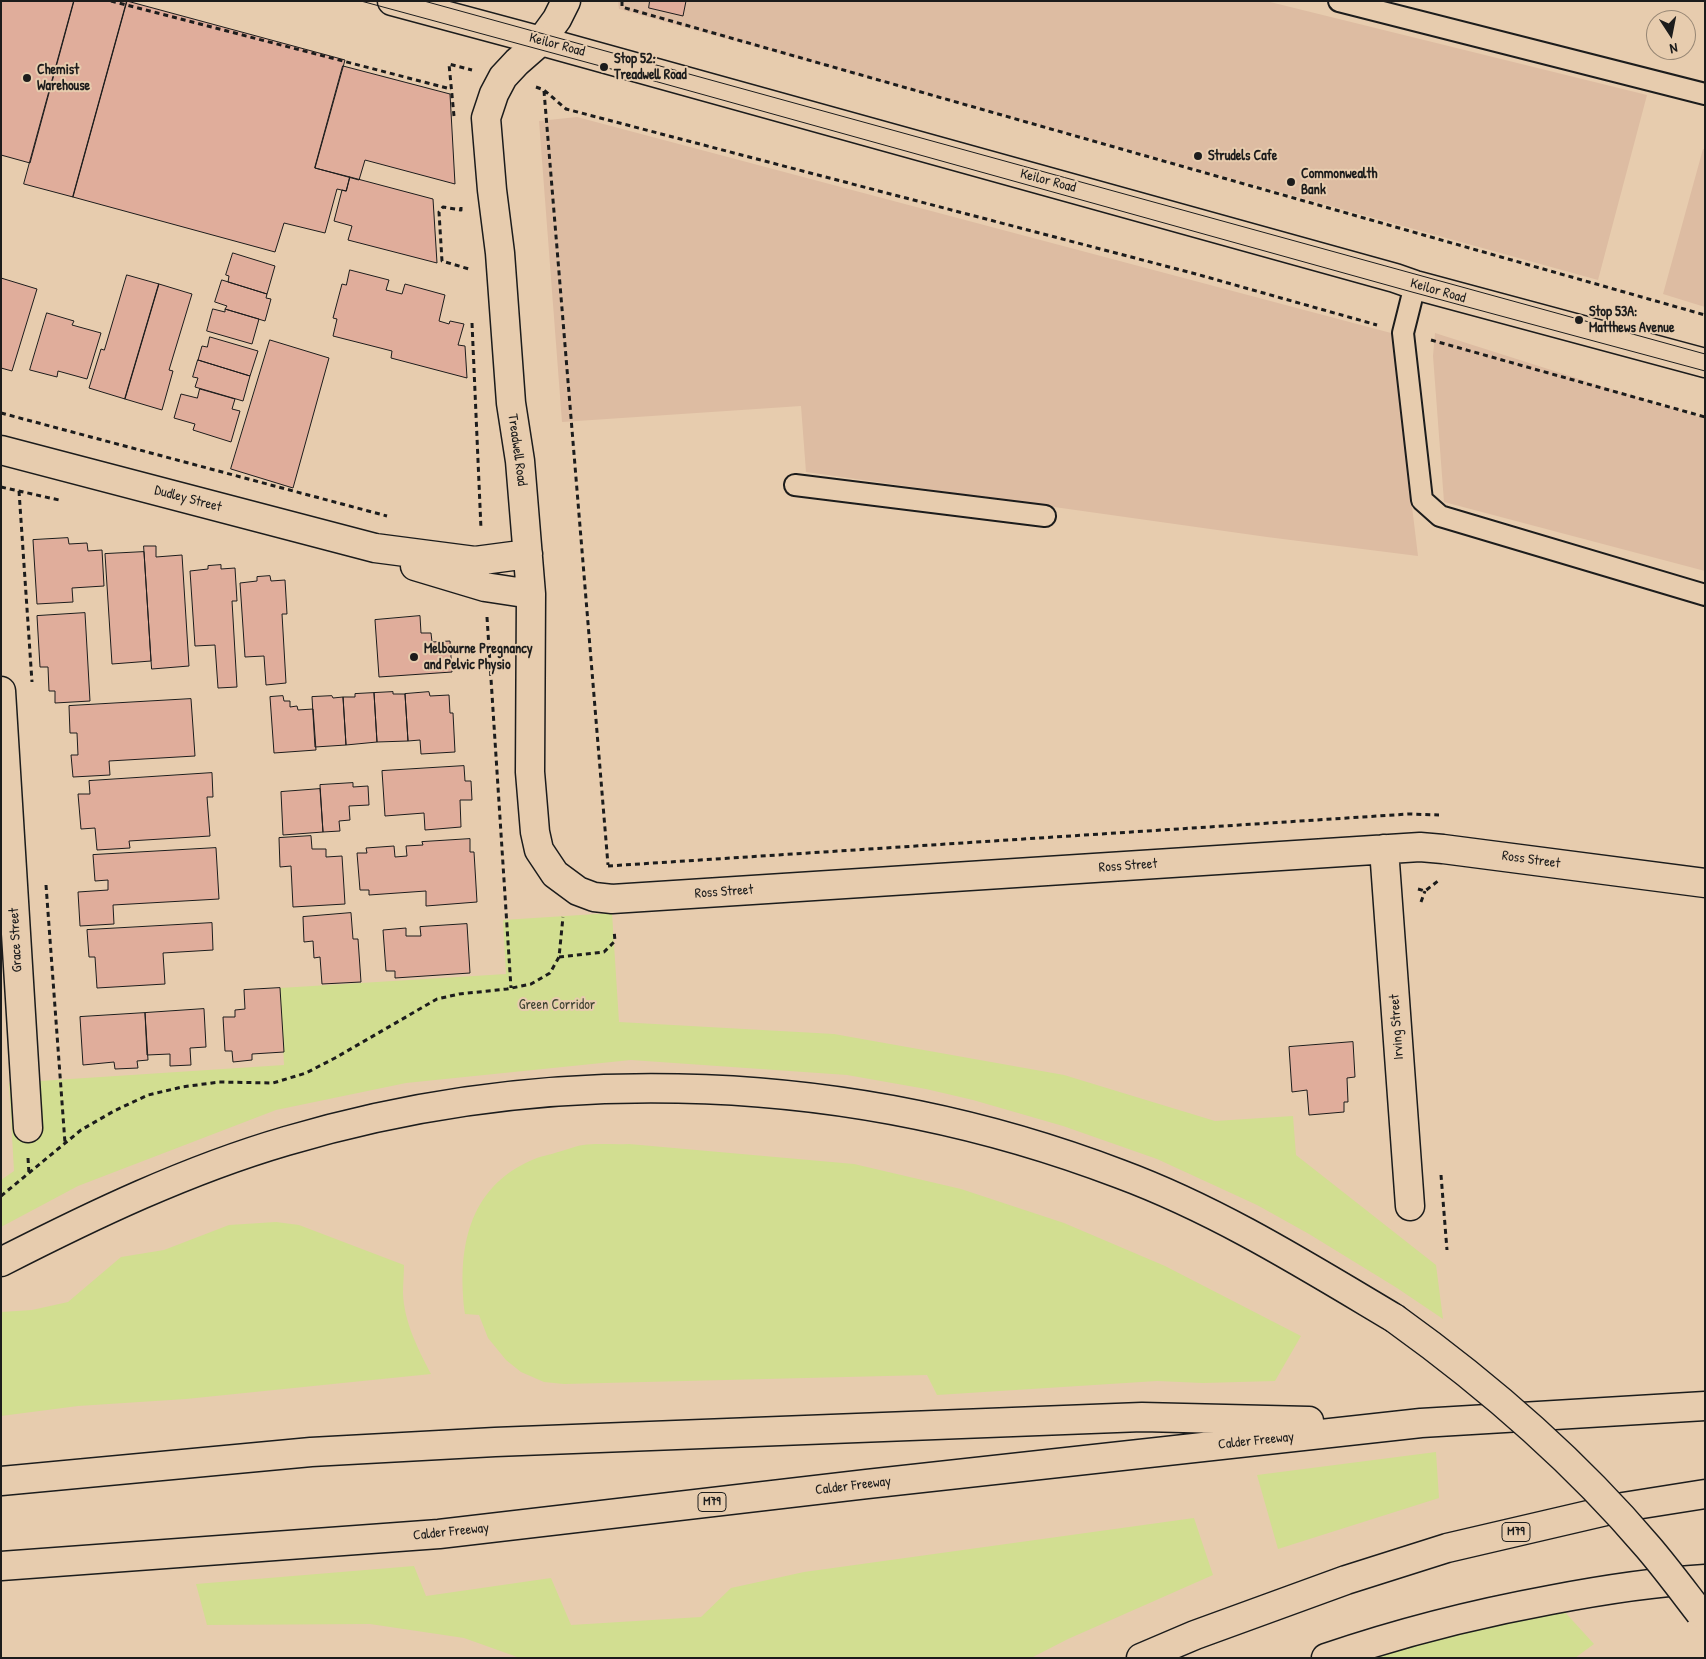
<!DOCTYPE html>
<style>
body{margin:0}
#map{position:relative;width:1706px;height:1659px;overflow:hidden;background:#e7ccae;font-family:"Patrick Hand",sans-serif}
canvas{display:block}
.frame{position:absolute;inset:0;border:2px solid #1c1c1c;pointer-events:none}
.north{position:absolute;left:1646px;top:10px;width:50px;height:50px;box-sizing:border-box;background:#e7ccae;border:1px solid #968674;border-radius:50%;rotate:169deg;font-size:14px;font-weight:700;line-height:20px;text-align:center;color:#1c1c1c}
.north::after{content:'';display:block;margin:auto;width:18px;height:22px;background:#1c1c1c;clip-path:polygon(50% 0,100% 100%,50% 72%,0 100%)}
</style>
<div id="map">
<canvas width="1706" height="1659"></canvas>
<div class="frame"></div>
<div class="north">N</div>
</div>
<script>
const c = document.querySelector('canvas').getContext('2d');
c.lineJoin = 'round';
function fillPath(path, color) {
  c.fillStyle = color;
  c.fill(path, 'evenodd');
}
function strokePath(path, color, width, dash) {
  c.strokeStyle = color;
  c.lineWidth = width;
  c.lineCap = dash ? 'butt' : 'round';
  c.setLineDash(dash || []);
  c.stroke(path);
}
function drawText(font, color, halo, rows, align = 'center') {
  c.font = font + ' "Patrick Hand",sans-serif';
  c.lineWidth = 4;
  c.setLineDash([]);
  c.textBaseline = 'middle';
  c.strokeStyle = halo;
  c.fillStyle = color;
  for (const [text, x, y, turn = 0] of rows) {
    c.save();
    c.translate(x, y);
    c.rotate((+turn || 0) * Math.PI / 180);
    c.textAlign = isNaN(turn) ? turn : align;
    if (halo) c.strokeText(text, 0, 0);
    c.fillText(text, 0, 0);
    c.restore();
  }
}
fillPath(new Path2D(`
 M618 1H1266L1647 95 1598 280 619 9Z
 M577 117 1391 333 1418 556 1267 537 806 472 801 406 562 422 539 121Z
 M1703 149H1705V307L1663 294Z
 M1435 333 1705 419V571L1444 502 1433 356Z`), '#ddbca2');
fillPath(new Path2D(`
 M612 913 619 1022 834 1034 1064 1075 1215 1121 1293 1116 1296 1155 1436 1265 1443 1319 1397 1288 1309 1234 1257 1205 1157 1159 1063 1126 973 1100 926 1089 847 1075 631 1060 406 1083 276 1110 78 1186 1 1227V1180L14 1171 9 1083 284 1065 280 988 506 974 503 920Z
 M629 1144 854 1164 961 1189 1064 1223 1165 1266 1301 1336 1275 1381 1203 1383 1157 1381 937 1395 927 1375 564 1384 544 1382 521 1372 506 1360 488 1338 479 1315 465 1314C457 1251 467 1188 532 1160 540 1156 550 1155 558 1152 566 1150 575 1146 583 1145 598 1143 614 1145 629 1144Z
 M276 1222 299 1225 404 1265C404 1274 403 1284 403 1293 404 1322 418 1349 431 1374L186 1399 78 1406 1 1416V1312L32 1310 68 1302 121 1257 164 1250 229 1225Z
 M1436 1452 1439 1498 1278 1549 1257 1475Z
 M1194 1518 1213 1575 1068 1639 1031 1658H520L464 1638 370 1624 207 1625 196 1584 414 1566 426 1596 551 1578 571 1625 701 1617 731 1588 804 1572Z
 M1563 1610 1594 1644 1575 1658H1357L1432 1636Z`), '#d2de91');
const building = new Path2D(`
 M1 1H74L30 163 1 155Z
 M74 1H127L73 197 24 184Z
 M127 1 345 60 315 168 350 177 346 191 337 189 325 233 284 223 275 252 73 197Z
 M650 1H686L683 16 649 8Z
 M343 66 450 94 455 184 365 160 359 180 315 168Z
 M350 177 433 199 437 263 348 240 352 226 334 221 342 190 346 191Z
 M233 253 275 266 267 294 228 282 229 276 226 275Z
 M350 270 389 280 386 290 402 294 405 284 445 295 439 321 449 324 450 321 464 324 458 345 465 346 467 378 391 358 392 351 333 336 337 319 333 318 342 284 346 285Z
 M127 275 159 284 125 399 89 388 101 349 104 350Z
 M1 278 37 289 12 371 1 368Z
 M222 280 267 294 266 298 271 299 265 321 225 309 227 306 215 302Z
 M159 284 192 294 169 370 173 371 162 410 125 399Z
 M213 309 225 312V309L259 319 252 344 207 331Z
 M47 313 74 321 72 325 101 333 87 379 58 371 57 377 30 370Z
 M210 337 258 351 250 376 198 360 202 346 207 347Z
 M270 340 329 358 293 488 231 469Z
 M198 360 250 376 243 401 195 387 198 378 193 377Z
 M200 389 235 399 232 409 240 411 231 442 193 430 195 424 174 418 181 394 197 398Z
 M68 538 69 544 87 543 88 551 102 550 104 586 72 588 73 602 37 604 33 540Z
 M144 546H156V557L182 555 189 666 152 669Z
 M144 552 151 661 112 664 105 554Z
 M221 565V569L235 568 237 601H232L237 687 218 688 215 645 195 646 190 571 208 569V566Z
 M270 576 271 581 285 580 287 614H282L286 683 266 685 264 656 245 657 240 583 257 581V577Z
 M85 613 90 701 55 703V691H49L48 667H40L37 616Z
 M420 616 421 633H431L432 642 450 641 452 672 379 677 375 620Z
 M393 692V694H405L408 741 377 742 374 693Z
 M429 692 430 696 449 695 450 713H453L455 752 421 754 420 740 408 741 405 694Z
 M374 693 377 742 346 745 343 697H355V694Z
 M283 696 284 701H290V707L297 706 298 710 313 709 316 750 274 753 270 697Z
 M332 696 333 698 343 697 346 745 315 747 312 697Z
 M191 699 195 756 109 761 110 775 73 777 71 755H78L77 733H70L69 706Z
 M464 766 465 781H471L472 800H460L461 827 425 830 424 813 385 816 382 771Z
 M212 773 213 797H207L210 836 129 841 130 848 97 850 95 828 81 829 78 794H90L89 781Z
 M353 783V787L368 786 369 805 349 806 350 820 339 821 340 831 323 832 320 785Z
 M320 789 323 832 283 835 281 792Z
 M311 836 312 849H326V857L342 856 345 904 293 907 291 866 280 867 279 838Z
 M470 839V852H474L477 902 426 906V891L369 895V890H360L357 853H367L366 848 394 846 395 857 407 856 406 846 423 845 422 842Z
 M216 848 219 899 113 905 114 924 80 926 78 892 108 890V880L95 881 93 855Z
 M351 913 353 939H358L361 982 322 984 320 957 314 958 313 941 304 942 303 917Z
 M212 923 213 950 163 953 165 984 97 988 95 957H89L87 930Z
 M467 924 470 973 395 978V971H386L383 930 406 928V936H421L420 927Z
 M280 988 284 1052 252 1054V1060L233 1062 232 1051H225L223 1017H235V1010L245 1009 244 990Z
 M204 1009 206 1047 190 1048 191 1065 170 1066V1054L147 1055 145 1013Z
 M145 1013 148 1060 137 1061 138 1068 115 1069 114 1062 83 1065 80 1017Z
 M1353 1042 1355 1077 1347 1078 1348 1102H1344V1112L1309 1115 1307 1090 1292 1092 1289 1047Z`);
fillPath(building, '#e0ad9b');
strokePath(building, '#1c1c1c', 1);
const service = new Path2D(`
 M1339 1 1705 94
 M1415 285 1403 333 1422 500 1440 516 1705 595
 M795 485 1045 516`);
const minor = new Path2D(`
 M541 41 517 62 503 77 494 94 486 118 492 190 500 253 511 403 520 461 531 594 530 772 535 832 539 850 555 874 578 891 594 897 612 899 1420 847 1443 849 1705 883
 M1 450 375 548 475 561 528 554
 M415 566 485 587 531 594
 M1 691 28 1128
 M1384 849 1410 1206`);
const secondary = new Path2D(`
 M541 41 557 19 566 1`);
const primary = new Path2D(`
 M392 1 541 41 1395 278 1415 285 1705 363`);
const motorway = new Path2D(`
 M1 1262C93 1215 187 1170 286 1141 558 1060 855 1073 1120 1174 1217 1210 1305 1265 1394 1318
 M1 1481 311 1452 495 1442 1142 1417 1309 1421
 M1 1566 439 1534 867 1484 1421 1423 1705 1406
 M1141 1658 1195 1635 1346 1580 1447 1548 1623 1507 1705 1494
 M1326 1658C1399 1633 1474 1614 1550 1600 1602 1590 1653 1582 1705 1579`);
strokePath(service, '#1c1c1c', 24);
strokePath(minor, '#1c1c1c', 31);
strokePath(secondary, '#1c1c1c', 31);
strokePath(primary, '#1c1c1c', 31);
strokePath(motorway, '#1c1c1c', 31);
strokePath(new Path2D(`
 M111 1 451 89
 M622 1V7L1705 315
 M536 87 544 90 566 109 1196 274 1377 325
 M544 91 608 865
 M454 116 449 64 472 70
 M1704 145H1705
 M461 207V210L443 207 439 212 442 261 469 269V272
 M472 323 481 529
 M1431 340 1705 417
 M1 413 387 516
 M1 487 59 500
 M19 491 32 682
 M487 617 511 988
 M608 866 1409 814 1439 815
 M46 885 65 1143
 M1418 889 1425 891 1438 881H1441
 M1421 902 1425 891
 M559 957 604 952 615 941 614 930
 M28 1158 29 1174
 M1441 1175 1447 1250
 M1 1196 81 1130 114 1111 148 1095 182 1087 219 1082 273 1083 306 1073 335 1058 437 999 459 994 507 989 531 984 550 973 559 957 563 917`), '#1c1c1c', 3, [5, 4]);
strokePath(service, '#e7ccae', 20);
strokePath(minor, '#e7ccae', 28);
strokePath(secondary, '#e7ccae', 28);
strokePath(primary, '#e7ccae', 28);
strokePath(motorway, '#e7ccae', 28);
strokePath(new Path2D(`
 M361 1 604 67 1412 292 1705 371
 M424 1 1705 354`), '#1c1c1c', 1);
const motorwayBridge = new Path2D(`
 M1394 1318C1486 1384 1574 1460 1648 1547 1666 1568 1683 1591 1700 1613`);
strokePath(motorwayBridge, '#1c1c1c', 31, []);
strokePath(motorwayBridge, '#e7ccae', 28);
for (const [x, y, r, color] of [
 [604,67,5,"#1c1c1c"],
 [27,78,5,"#1c1c1c"],
 [1198,156,5,"#1c1c1c"],
 [1291,182,5,"#1c1c1c"],
 [1579,320,5,"#1c1c1c"],
 [414,657,5,"#1c1c1c"]
]) {
  const dot = new Path2D();
  dot.arc(x, y, r, 0, 2 * Math.PI);
  c.fillStyle = color;
  c.fill(dot);
  strokePath(dot, '#e7ccae', 2);
}
for (const [x, y, w] of [
 [712,1502,28],
 [1516,1532,28]
]) {
  const box = new Path2D();
  box.roundRect(x - w / 2, y - 9.5, w, 19, 4);
  c.fillStyle = '#e7ccae';
  c.fill(box);
  strokePath(box, '#1c1c1c', 1);
}
drawText('bold 12px', '#1c1c1c', null, [
 ["M79",712,1502],
 ["M79",1516,1532]
]);
drawText('14px', '#1c1c1c', '#e7ccae', [
 ["Keilor Road",557,45,15],
 ["Keilor Road",1048,181,15],
 ["Keilor Road",1438,291,16],
 ["Treadwell Road",517,450,82],
 ["Dudley Street",188,499,15],
 ["Ross Street",1531,860,8],
 ["Ross Street",1128,866,-4],
 ["Ross Street",724,892,-4],
 ["Grace Street",16,940,-93],
 ["Irving Street",1397,1027,-94],
 ["Calder Freeway",1256,1441,-6],
 ["Calder Freeway",853,1486,-7],
 ["Calder Freeway",451,1532,-6]
]);
drawText('bold 14px', '#1c1c1c', '#e7ccae', [
 ["Stop 52:",614,59],
 ["Treadwell Road",614,75],
 ["Chemist",37,70],
 ["Warehouse",37,86],
 ["Strudels Cafe",1208,156],
 ["Commonwealth",1301,174],
 ["Bank",1301,190],
 ["Stop 53A:",1589,312],
 ["Matthews Avenue",1589,328],
 ["Melbourne Pregnancy",424,649],
 ["and Pelvic Physio",424,665]
], 'left');
drawText('14px', '#404333', '#e7ccae', [
 ["Green Corridor",557,1005]
]);
</script>
